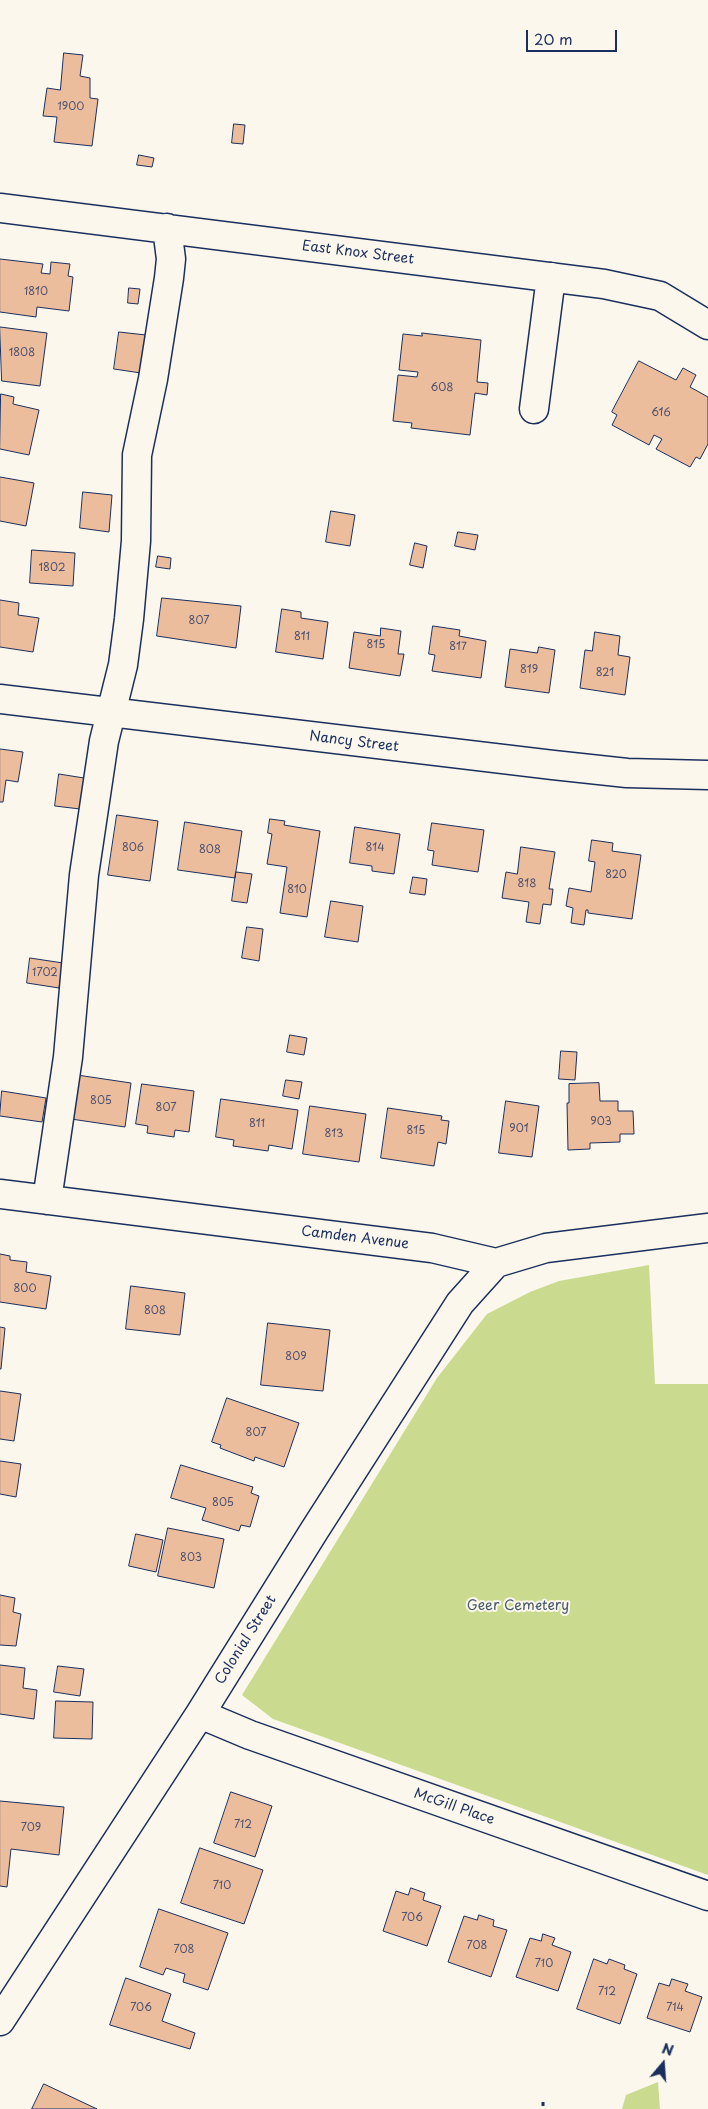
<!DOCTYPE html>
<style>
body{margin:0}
#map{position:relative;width:708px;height:2109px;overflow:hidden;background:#fbf7ec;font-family:"Playpen Sans",sans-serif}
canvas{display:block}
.north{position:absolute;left:638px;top:2039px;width:50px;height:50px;-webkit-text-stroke:4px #fbf7ec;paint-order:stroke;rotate:18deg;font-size:14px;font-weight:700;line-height:20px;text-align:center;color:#1b2f5e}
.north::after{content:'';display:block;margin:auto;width:18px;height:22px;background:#1b2f5e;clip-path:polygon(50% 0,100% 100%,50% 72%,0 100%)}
.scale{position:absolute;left:526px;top:30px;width:91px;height:22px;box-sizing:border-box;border:2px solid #1b2f5e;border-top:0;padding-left:6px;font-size:15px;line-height:18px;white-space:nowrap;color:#1b2f5e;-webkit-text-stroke:4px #fbf7ec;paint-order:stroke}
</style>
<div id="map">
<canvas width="708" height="2109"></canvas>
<div class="north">N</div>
<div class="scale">20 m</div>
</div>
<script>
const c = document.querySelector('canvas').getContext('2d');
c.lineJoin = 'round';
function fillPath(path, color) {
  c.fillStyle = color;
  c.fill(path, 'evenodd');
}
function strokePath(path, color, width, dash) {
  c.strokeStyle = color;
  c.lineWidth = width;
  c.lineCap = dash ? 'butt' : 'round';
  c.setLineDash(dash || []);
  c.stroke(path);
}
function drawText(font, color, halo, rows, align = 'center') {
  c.font = font + ' "Playpen Sans",sans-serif';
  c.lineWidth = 4;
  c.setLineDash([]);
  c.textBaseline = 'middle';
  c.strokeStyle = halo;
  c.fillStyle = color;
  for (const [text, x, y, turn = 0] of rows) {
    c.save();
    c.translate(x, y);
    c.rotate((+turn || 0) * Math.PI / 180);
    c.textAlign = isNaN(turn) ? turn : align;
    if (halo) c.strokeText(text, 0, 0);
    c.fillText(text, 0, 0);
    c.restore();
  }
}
fillPath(new Path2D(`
 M649 1265 655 1384H708V1875L273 1719 242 1695 437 1378 487 1314 530 1292 559 1281Z
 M658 2082 660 2109H622L626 2095Z`), '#cadb8f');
const building = new Path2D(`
 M64 53 83 55 80 76 90 78V98L98 99 92 146 54 142 57 117 43 116 47 88 60 90Z
 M234 124 245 125 243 144 232 143Z
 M139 155 154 158 152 167 137 165Z
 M0 259 43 264 41 273 50 274 51 262 70 264 68 276 73 277 69 311 37 307 36 317 0 312Z
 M129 288 140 289 138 304 128 303Z
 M0 327 47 333 40 386 2 381Z
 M119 332 146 335 141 373 114 369Z
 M422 333 481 340 477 382 488 383 487 395 475 393 470 435 411 428 412 423 393 421 398 375 417 377 418 372 399 370 403 334 422 336Z
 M639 361 676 380 683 368 696 375 690 387 708 397V444L700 459 696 457 690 467 656 449 662 439 654 435 649 445 612 425 617 415 612 412Z
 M1 394 14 397 13 404 39 410 29 455 0 449Z
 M0 477 34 483 26 526 0 521Z
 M83 492 112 495 109 532 80 528Z
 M331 511 355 515 350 546 326 542Z
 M458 532 478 535 475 550 455 546Z
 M415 543 427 546 423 568 410 565Z
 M32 550 75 553 73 586 30 583Z
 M158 556 171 558 170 569 156 567Z
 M162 598 241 606 236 648 157 636Z
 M0 600 19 603 18 615 39 618 33 652 0 647Z
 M282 609 301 612V618L328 622 323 659 276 652Z
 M433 626 460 630 459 636 486 641 481 678 432 671 435 655 429 654Z
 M381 628 401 631 398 654H404L400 676 349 668 354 632 380 636Z
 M595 632 620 636 618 655 630 657 625 695 580 688 585 650 592 651Z
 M539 647 555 650 549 693 505 687 510 649 537 653Z
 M0 749 23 752 18 782 6 780 3 802H0Z
 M59 774 84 778 80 809 55 806Z
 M117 815 158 821 150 881 108 875Z
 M270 819 285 821 284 825 320 831 307 917 280 913 287 867 267 864 272 834 268 833Z
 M185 822 242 831 235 878 178 870Z
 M432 823 484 830 478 872 432 865 434 851 428 850Z
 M355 827 400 834 394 874 372 871V866L350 863Z
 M592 840 613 843 612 851 641 855 632 919 588 913V910H586L584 925 571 923 573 908 566 906 569 888 591 892 595 862 589 861Z
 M521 847 555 852 549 889H553L551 905 543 904 540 924 526 922 529 902 502 898 506 872 517 874Z
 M236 872 252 874 247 903 232 901Z
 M413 877 427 879 425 895 410 893Z
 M331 901 363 906 358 942 325 937Z
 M247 927 263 929 259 961 242 958Z
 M30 958 63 963 59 988 27 983Z
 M290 1035 307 1038 304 1055 287 1052Z
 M561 1051 577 1052 575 1080 559 1079Z
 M77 1075 131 1083 125 1127 71 1119Z
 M286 1080 302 1082 299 1099 283 1096Z
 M599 1083 600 1101H618V1111H633L634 1134H620V1142L590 1143V1149L568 1150 567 1103H569V1084Z
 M142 1084 194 1091 189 1132 175 1130 174 1137 147 1133 148 1126 136 1124Z
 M2 1091 46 1098 42 1122 0 1116Z
 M221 1099 298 1110 292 1149 269 1145 268 1151 233 1146 234 1140 216 1137Z
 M506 1101 539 1106 532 1157 499 1153Z
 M310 1106 366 1114 359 1162 303 1154Z
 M388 1108 442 1116 441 1120 449 1121 446 1144 438 1142 434 1166 381 1158Z
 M0 1254 10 1256V1260L27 1262 26 1272 51 1276 46 1309 0 1302Z
 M131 1286 185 1293 180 1335 126 1329Z
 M268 1323 330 1330 323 1391 261 1385Z
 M0 1327 5 1328 1 1369H0Z
 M0 1391 21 1394 14 1441 0 1439Z
 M227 1398 299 1423 284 1467 255 1457 254 1461 220 1448 221 1445 212 1442Z
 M0 1461 21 1464 16 1497 0 1494Z
 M181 1465 253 1487 251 1493 259 1496 250 1527 241 1525 239 1531 202 1520 206 1508 171 1498Z
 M168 1528 224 1539 214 1588 158 1576Z
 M136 1534 163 1540 156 1572 129 1566Z
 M0 1595 15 1598 13 1612 21 1614 16 1646 0 1645Z
 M0 1665 25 1668 23 1688 37 1690 34 1719 0 1714Z
 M58 1666 84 1669 80 1696 54 1692Z
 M56 1701 93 1702 92 1739 54 1738Z
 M231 1792 272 1806 255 1857 214 1843Z
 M0 1801 64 1807 59 1855 11 1849 7 1887 0 1886Z
 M200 1848 263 1870 244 1924 181 1903Z
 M411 1888 425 1893 423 1900 441 1906 427 1946 383 1931 396 1891 408 1895Z
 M159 1909 228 1933 208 1990 183 1982 185 1974 166 1968 163 1975 140 1967Z
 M479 1915 494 1920 493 1926 507 1930 491 1977 448 1962 464 1916 477 1920Z
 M543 1934 555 1938 552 1945 571 1952 558 1991 516 1977 530 1938 541 1941Z
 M594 1959 607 1964 609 1959 625 1965 624 1969 637 1974 620 2024 577 2009Z
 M126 1978 171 1994 162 2021 195 2033 190 2049 110 2025Z
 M672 1979 688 1984 685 1991 702 1997 690 2032 647 2018 659 1983 669 1986Z
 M44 2084 97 2109H32Z`);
fillPath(building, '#ecbd9d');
strokePath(building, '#1b2f5e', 1);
const minor = new Path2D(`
 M0 208 604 284 660 296 708 325
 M534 409 551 277
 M0 699 553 765 627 773 708 775
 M0 1194 432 1248 496 1263 546 1248 708 1228
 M47 1200 68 1057 84 875 104 741 123 665 129 619 136 541 137 455 153 379 169 278 171 259 167 228
 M200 1714 250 1735 708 1896
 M0 2021 200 1714 314 1531 460 1303 496 1263`);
strokePath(minor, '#1b2f5e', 31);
strokePath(new Path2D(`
 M543 2102V2109`), '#1b2f5e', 3, [4, 4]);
strokePath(minor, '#fbf7ec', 28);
drawText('11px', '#4f526e', null, [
 ["1900",71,107],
 ["1810",36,292],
 ["1808",22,353],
 ["608",442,388],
 ["616",661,413],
 ["1802",52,568],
 ["807",199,621],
 ["811",302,637],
 ["815",376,645],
 ["817",458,647],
 ["819",529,670],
 ["821",605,673],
 ["806",133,848],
 ["814",375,848],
 ["808",210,850],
 ["820",616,875],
 ["818",527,884],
 ["810",297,890],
 ["1702",45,973],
 ["805",101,1101],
 ["807",166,1108],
 ["903",601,1122],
 ["811",257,1124],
 ["901",519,1129],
 ["815",416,1131],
 ["813",334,1134],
 ["800",25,1289],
 ["808",155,1311],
 ["809",296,1357],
 ["807",256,1433],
 ["805",223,1503],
 ["803",191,1558],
 ["712",243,1825],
 ["709",31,1828],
 ["710",222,1886],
 ["706",412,1918],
 ["708",477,1946],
 ["708",184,1950],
 ["710",544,1964],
 ["712",607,1992],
 ["706",141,2008],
 ["714",675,2008]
]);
drawText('14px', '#1b2f5e', '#fbf7ec', [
 ["East Knox Street",358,253,7],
 ["Nancy Street",354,742,7],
 ["Camden Avenue",355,1238,7],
 ["Colonial Street",246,1640,-58],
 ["McGill Place",454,1807,19]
]);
drawText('14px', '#475a6a', '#fbf7ec', [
 ["Geer Cemetery",518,1606]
]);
</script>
